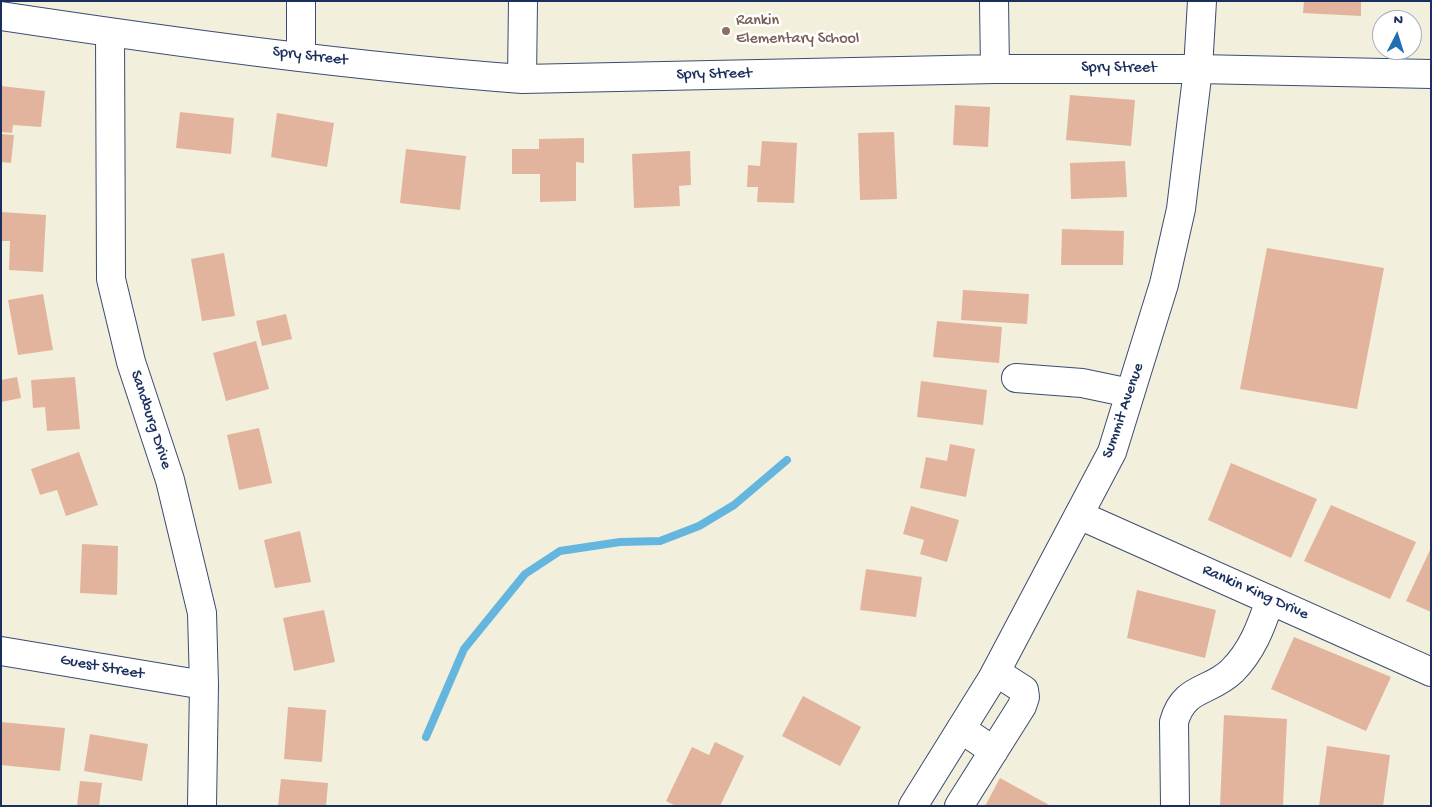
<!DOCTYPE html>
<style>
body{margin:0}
#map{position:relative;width:1432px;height:807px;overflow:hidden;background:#f2efdc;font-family:"Gochi Hand",sans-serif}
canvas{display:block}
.frame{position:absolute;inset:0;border:2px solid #1b2f5e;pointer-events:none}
.north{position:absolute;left:1372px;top:10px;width:50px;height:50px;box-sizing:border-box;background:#fff;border:1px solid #a4acbf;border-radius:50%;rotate:5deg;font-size:14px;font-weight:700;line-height:20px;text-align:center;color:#1b2f5e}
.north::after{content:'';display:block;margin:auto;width:18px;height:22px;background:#1f6fb2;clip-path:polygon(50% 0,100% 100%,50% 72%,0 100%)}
</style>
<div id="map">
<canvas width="1432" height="807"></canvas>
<div class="frame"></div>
<div class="north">N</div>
</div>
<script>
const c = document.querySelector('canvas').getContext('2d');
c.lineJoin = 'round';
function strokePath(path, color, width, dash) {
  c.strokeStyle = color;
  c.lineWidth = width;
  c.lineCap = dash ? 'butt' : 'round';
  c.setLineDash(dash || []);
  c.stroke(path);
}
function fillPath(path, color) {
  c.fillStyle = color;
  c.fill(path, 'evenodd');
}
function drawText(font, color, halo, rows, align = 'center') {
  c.font = font + ' "Gochi Hand",sans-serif';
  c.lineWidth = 5;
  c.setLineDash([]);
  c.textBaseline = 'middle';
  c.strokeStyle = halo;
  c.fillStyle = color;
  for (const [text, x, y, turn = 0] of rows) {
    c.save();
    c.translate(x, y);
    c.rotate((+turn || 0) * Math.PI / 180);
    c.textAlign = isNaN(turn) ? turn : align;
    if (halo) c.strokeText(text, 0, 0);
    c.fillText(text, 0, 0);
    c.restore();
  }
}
strokePath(new Path2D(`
 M426 737 464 649 525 574 560 551 620 542 660 541 699 526 734 505 787 460`), '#64b6df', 8);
fillPath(new Path2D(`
 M1304 1H1361V16L1303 13Z
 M1 86 45 91 41 127 13 125 12 133 1 132Z
 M1070 95 1135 100 1131 146 1066 140Z
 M955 105 990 107 988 147 953 145Z
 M180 112 234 118 231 154 176 148Z
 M277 113 334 123 327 167 271 157Z
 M894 132 897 199 860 200 858 133Z
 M1 134 14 135 11 163 1 162Z
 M584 138V163L576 162V201L540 202V174H512V149H539V139Z
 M762 141 797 143 794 203 757 202 758 187H747L748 165 760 166Z
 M406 149 466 156 460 210 400 203Z
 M690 151 691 185 679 186 680 206 634 208 632 154Z
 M1125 161 1127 197 1071 199 1070 163Z
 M1 212 46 215 43 272 9 270 10 241H1Z
 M1062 229 1124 231 1123 265H1061Z
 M1267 248 1384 268 1357 409 1240 389Z
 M224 253 235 316 202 321 191 259Z
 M963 290 1029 294 1027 324 961 320Z
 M43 294 53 350 18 355 8 300Z
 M286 314 292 339 262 346 256 321Z
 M937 321 1002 327 999 363 933 357Z
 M256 341 269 389 226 401 213 353Z
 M17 377 21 398 1 402V380Z
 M75 377 80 429 47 431 45 407 33 408 31 380Z
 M921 381 987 390 983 425 917 417Z
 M259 428 272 483 239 490 227 435Z
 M950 444 975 449 966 497 920 488 926 457 947 461Z
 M79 452 98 505 66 516 57 490 40 495 31 469Z
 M1231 463 1317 499 1291 558 1208 520Z
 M1331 505 1416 542 1390 599 1304 561Z
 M911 506 959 520 947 562 920 554 924 540 903 534Z
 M300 531 311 582 275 588 264 540Z
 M82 544 118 546 117 595 80 593Z
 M1431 548V612L1406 601Z
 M866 569 922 577 916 617 860 610Z
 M1137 590 1216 610 1205 658 1127 638Z
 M324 610 335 662 294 671 283 618Z
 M1294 637 1391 677 1366 731 1271 689Z
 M803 696 861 727 840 766 782 736Z
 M288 707 326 710 322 762 284 759Z
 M1224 715 1287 719 1283 806H1220Z
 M1 722 65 728 60 771 1 765Z
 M90 734 148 744 142 781 84 771Z
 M715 742 744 756 720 806H676L666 801 692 747 709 755Z
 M1327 746 1390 755 1383 806H1319Z
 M1000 778 1051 806H985Z
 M281 779 328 783 326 806H278Z
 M80 781 102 783 99 806H77Z`), '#e3b49d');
const minor = new Path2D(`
 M301 1V57
 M994 1 995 69
 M1 16C174 42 348 66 522 79L995 69H1198L1431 74
 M110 32 111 279 131 362 170 480 202 613 204 685 202 806
 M522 79 523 1
 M1016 378 1082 383 1130 393
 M1079 515 1431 672
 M1 651 204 685
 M961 729 994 751
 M959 806 1022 706 1025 697 1024 690 996 672
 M1175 806 1174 722C1184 686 1209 693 1232 671 1252 651 1261 627 1270 600`);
const major = new Path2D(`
 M913 806 992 679 1112 452 1164 284 1181 209 1198 69 1202 1`);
strokePath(minor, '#3b4c71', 30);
strokePath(major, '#3b4c71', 30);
strokePath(minor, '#fff', 28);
strokePath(major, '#fff', 28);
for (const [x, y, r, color] of [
 [726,31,5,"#8d6e63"]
]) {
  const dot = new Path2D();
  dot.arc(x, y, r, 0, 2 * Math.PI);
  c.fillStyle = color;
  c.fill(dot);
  strokePath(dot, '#fff', 2);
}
drawText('16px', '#785e54', '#fff', [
 ["Rankin",736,22],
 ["Elementary School",736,40]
], 'left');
drawText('16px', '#1b2f5e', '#fff', [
 ["Spry Street",310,57,7],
 ["Spry Street",1119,69],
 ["Spry Street",714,75,-1],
 ["Summit Avenue",1124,411,-71],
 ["Sandburg Drive",150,420,72],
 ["Rankin King Drive",1255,593,24],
 ["Guest Street",102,668,10]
]);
</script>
